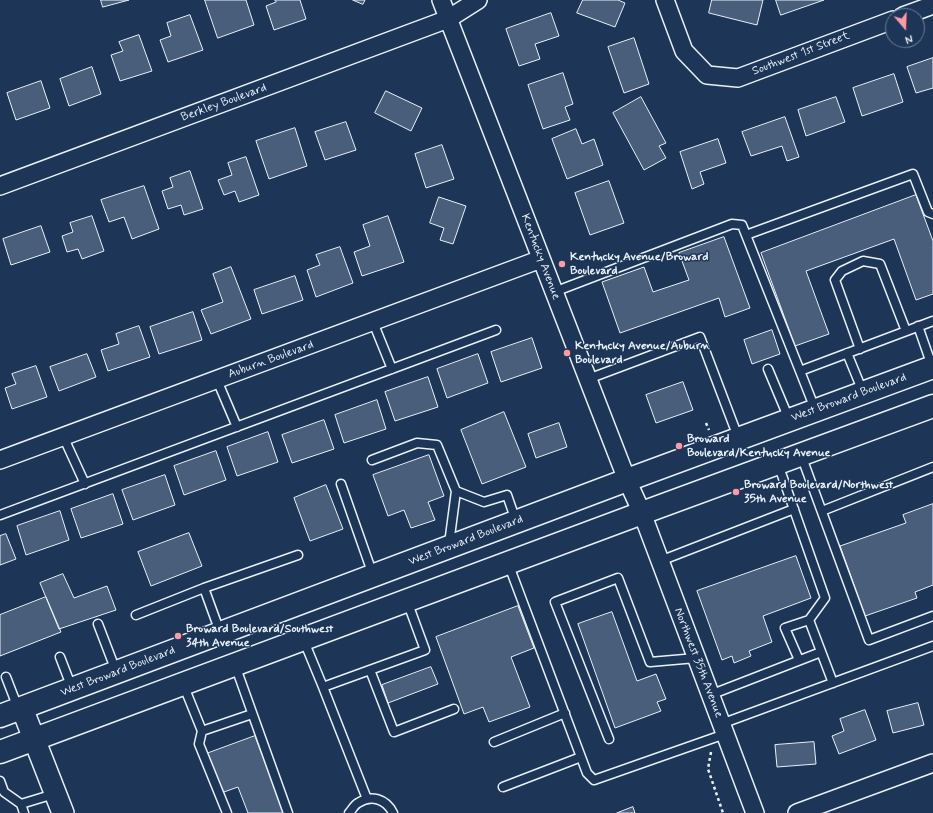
<!DOCTYPE html>
<style>
body{margin:0}
#map{position:relative;width:933px;height:813px;overflow:hidden;background:#1d3557;font-family:Mynerve,sans-serif}
canvas{display:block}
.north{position:absolute;left:885px;top:8px;width:40px;height:40px;box-sizing:border-box;background:#1d3557;border:1px solid #6e8097;border-radius:50%;rotate:161deg;font-size:11px;font-weight:700;line-height:16px;text-align:center;color:#e8f1f8}
.north::after{content:'';display:block;margin:auto;width:14px;height:18px;background:#ff9aa2;clip-path:polygon(50% 0,100% 100%,50% 72%,0 100%)}
</style>
<div id="map">
<canvas width="933" height="813"></canvas>
<div class="north">N</div>
</div>
<script>
const c = document.querySelector('canvas').getContext('2d');
c.lineJoin = 'round';
function fillPath(path, color) {
  c.fillStyle = color;
  c.fill(path, 'evenodd');
}
function strokePath(path, color, width, dash) {
  c.strokeStyle = color;
  c.lineWidth = width;
  c.lineCap = dash ? 'butt' : 'round';
  c.setLineDash(dash || []);
  c.stroke(path);
}
function drawText(font, color, halo, rows, align = 'center') {
  c.font = font + ' Mynerve,sans-serif';
  c.lineWidth = 3;
  c.setLineDash([]);
  c.textBaseline = 'middle';
  c.strokeStyle = halo;
  c.fillStyle = color;
  for (const [text, x, y, turn = 0] of rows) {
    c.save();
    c.translate(x, y);
    c.rotate((+turn || 0) * Math.PI / 180);
    c.textAlign = isNaN(turn) ? turn : align;
    if (halo) c.strokeText(text, 0, 0);
    c.fillText(text, 0, 0);
    c.restore();
  }
}
const building = new Path2D(`
 M101 0H129L103 7Z
 M205 0H246L254 25 218 38Z
 M275 0H300L306 19 274 30 266 6 276 2Z
 M353 0H365L363 4Z
 M583 0H618L625 3 615 27 577 13Z
 M712 0H763L757 25 709 13Z
 M776 0H824L781 15Z
 M551 13 559 36 535 44 540 59 519 66 506 29Z
 M190 15 203 50 168 62 160 40 171 36 167 23Z
 M139 35 152 71 120 81 111 55 123 51 119 42Z
 M634 38 649 84 624 93 608 47Z
 M933 58V88L916 93 907 67Z
 M92 67 101 94 69 106 60 79Z
 M563 73 573 104 565 107 570 120 543 129 528 85Z
 M894 74 903 102 862 116 853 88Z
 M41 81 50 108 16 120 7 93Z
 M386 91 422 108 411 131 375 113Z
 M641 97 666 143 659 146 666 158 644 170 613 113Z
 M836 97 845 122 806 136 798 110Z
 M785 117 799 157 787 161 782 146 751 156 742 132Z
 M346 122 356 150 325 160 315 132Z
 M295 128 307 166 269 179 256 141Z
 M576 129 582 144 594 139 603 165 567 179 552 139Z
 M718 139 726 163 700 172 704 184 692 189 680 152Z
 M442 145 454 179 426 188 415 154Z
 M246 157 259 195 239 202 235 191 224 195 218 180 232 175 228 163Z
 M190 171 203 209 184 215 181 205 168 209 162 191 173 187 170 178Z
 M609 181 624 223 590 235 575 193Z
 M144 186 159 229 132 239 124 217 109 222 101 200Z
 M916 195 933 241V294L916 300 894 239 806 271 829 334 795 346 761 253Z
 M439 197 466 206 453 244 440 240 444 228 430 223Z
 M92 216 104 251 82 259 78 249 67 252 62 236 73 232 70 223Z
 M388 216 404 262 362 276 354 252 370 246 363 225Z
 M41 226 50 252 11 265 3 239Z
 M724 237 750 308 725 317 719 298 620 333 602 282 644 267 653 292 689 280 679 253Z
 M340 247 353 283 316 297 307 270 320 265 316 255Z
 M231 267 251 319 211 334 201 310 223 302 213 274Z
 M295 276 303 300 262 314 254 290Z
 M193 312 202 340 159 354 150 327Z
 M139 326 150 357 108 371 101 350 119 344 116 334Z
 M772 330 780 354 752 364 744 340Z
 M532 338 542 368 501 382 491 352Z
 M87 354 96 377 59 391 50 367Z
 M478 354 488 383 447 398 437 369Z
 M36 366 47 397 12 409 5 388 16 384 12 374Z
 M428 377 438 407 395 421 385 392Z
 M683 382 693 410 656 423 646 395Z
 M377 400 386 429 344 443 335 415Z
 M504 412 526 467 482 484 461 430Z
 M324 420 334 449 292 463 282 435Z
 M559 423 567 447 536 458 528 434Z
 M268 432 278 462 237 476 227 447Z
 M216 451 226 480 184 495 174 466Z
 M429 455 444 496 428 502 435 520 411 528 404 510 388 516 373 475Z
 M165 475 175 505 133 520 122 490Z
 M326 485 343 529 310 541 294 498Z
 M113 494 123 524 81 538 71 509Z
 M933 504V585L915 592 917 598 865 616 840 546 906 523 903 515Z
 M60 511 69 540 26 555 17 526Z
 M189 533 202 566 151 586 138 552Z
 M6 534 16 559 0 565V536Z
 M796 556 811 598 763 616 772 642 749 651 751 656 734 663 732 656 722 660 697 591Z
 M63 574 74 598 107 586 116 610 59 629 40 583Z
 M46 597 61 632 0 656V615Z
 M518 606 534 648 511 657 530 707 489 722 483 707 464 714 436 637Z
 M612 612 637 681 656 674 666 699 657 702 661 711 615 728 578 624Z
 M431 667 438 684 388 703 382 685Z
 M918 703 924 725 893 733 887 711Z
 M865 710 876 740 839 754 832 736 844 731 840 719Z
 M255 736 284 812 281 813H248L238 787 221 793 206 754Z
 M814 742 816 764 777 767 775 745Z
 M633 807 635 813H617Z`);
fillPath(building, '#495e7a');
strokePath(building, '#e8f1f8', 1);
const service = new Path2D(`
 M746 235 913 174 928 212 933 214
 M554 292 732 224 742 225 800 371
 M373 322 392 369
 M918 326 932 366
 M860 349 835 280 842 271 863 261 880 264 906 331
 M847 353 863 392
 M768 369 789 419
 M588 379 700 337 738 437
 M217 380 237 427
 M815 409 800 371 933 321
 M63 436 85 484
 M801 455 869 640 933 616
 M372 460 417 443 437 445 456 491 484 502 507 495 516 521
 M778 464 825 598 809 620 833 683
 M341 484 373 575
 M822 511 933 467
 M0 515 496 330
 M449 544 456 491
 M660 561 794 509
 M508 563 587 773 594 780 725 734
 M204 588 298 555
 M136 615 204 588 220 632
 M98 624 116 671
 M304 641 323 687 425 650 407 601
 M60 657 72 688
 M799 660 785 628 809 620
 M235 665 288 813
 M370 670 394 732 454 709
 M6 677 18 708
 M183 684 202 731 252 714
 M323 687 367 799
 M710 695 821 652
 M721 724 933 646
 M202 731 199 744 227 813
 M609 739 555 602 618 578 650 662 696 658
 M494 742 565 713
 M0 781 4 792 21 804 54 794
 M503 787 581 757
 M21 804 24 813
 M349 813C352 810 354 805 358 803 371 794 386 799 393 813`);
const minor = new Path2D(`
 M441 0 627 480 642 513 755 813
 M665 0 684 51 707 75 738 78 893 20
 M903 16 933 5
 M0 186 448 19 478 0
 M0 460 541 259
 M797 813 933 763`);
const tertiary = new Path2D(`
 M22 708 63 813`);
const primary = new Path2D(`
 M0 716 627 480 933 367
 M0 752 642 513 933 406`);
strokePath(service, '#e8f1f8', 11);
strokePath(minor, '#e8f1f8', 20);
strokePath(tertiary, '#e8f1f8', 24);
strokePath(primary, '#e8f1f8', 25);
strokePath(new Path2D(`
 M706 423 709 430
 M711 752 708 769 723 813`), '#e8f1f8', 2.5, [3, 3]);
strokePath(service, '#1d3557', 8);
strokePath(minor, '#1d3557', 17);
strokePath(tertiary, '#1d3557', 21);
strokePath(primary, '#1d3557', 22);
for (const [x, y, r, color] of [
 [562,264,4,"#ff9aa2"],
 [567,353,4,"#ff9aa2"],
 [679,446,4,"#ff9aa2"],
 [736,492,4,"#ff9aa2"],
 [178,636,4,"#ff9aa2"]
]) {
  const dot = new Path2D();
  dot.arc(x, y, r, 0, 2 * Math.PI);
  c.fillStyle = color;
  c.fill(dot);
  strokePath(dot, '#1d3557', 1.5);
}
drawText('12px', '#e8f1f8', '#1d3557', [
 ["Southwest 1st Street",801,54,-21],
 ["Berkley Boulevard",224,103,-20],
 ["Kentucky Avenue",540,257,69],
 ["Auburn Boulevard",271,360,-20],
 ["West Broward Boulevard",849,398,-20],
 ["West Broward Boulevard",466,541,-21],
 ["Northwest 35th Avenue",698,663,69],
 ["West Broward Boulevard",118,672,-21]
]);
drawText('bold 12px', '#e8f1f8', '#1d3557', [
 ["Kentucky Avenue/Broward",570,257],
 ["Boulevard",570,271],
 ["Kentucky Avenue/Auburn",575,346],
 ["Boulevard",575,360],
 ["Broward",687,439],
 ["Boulevard/Kentucky Avenue",687,453],
 ["Broward Boulevard/Northwest",744,485],
 ["35th Avenue",744,499],
 ["Broward Boulevard/Southwest",186,629],
 ["34th Avenue",186,643]
], 'left');
</script>
